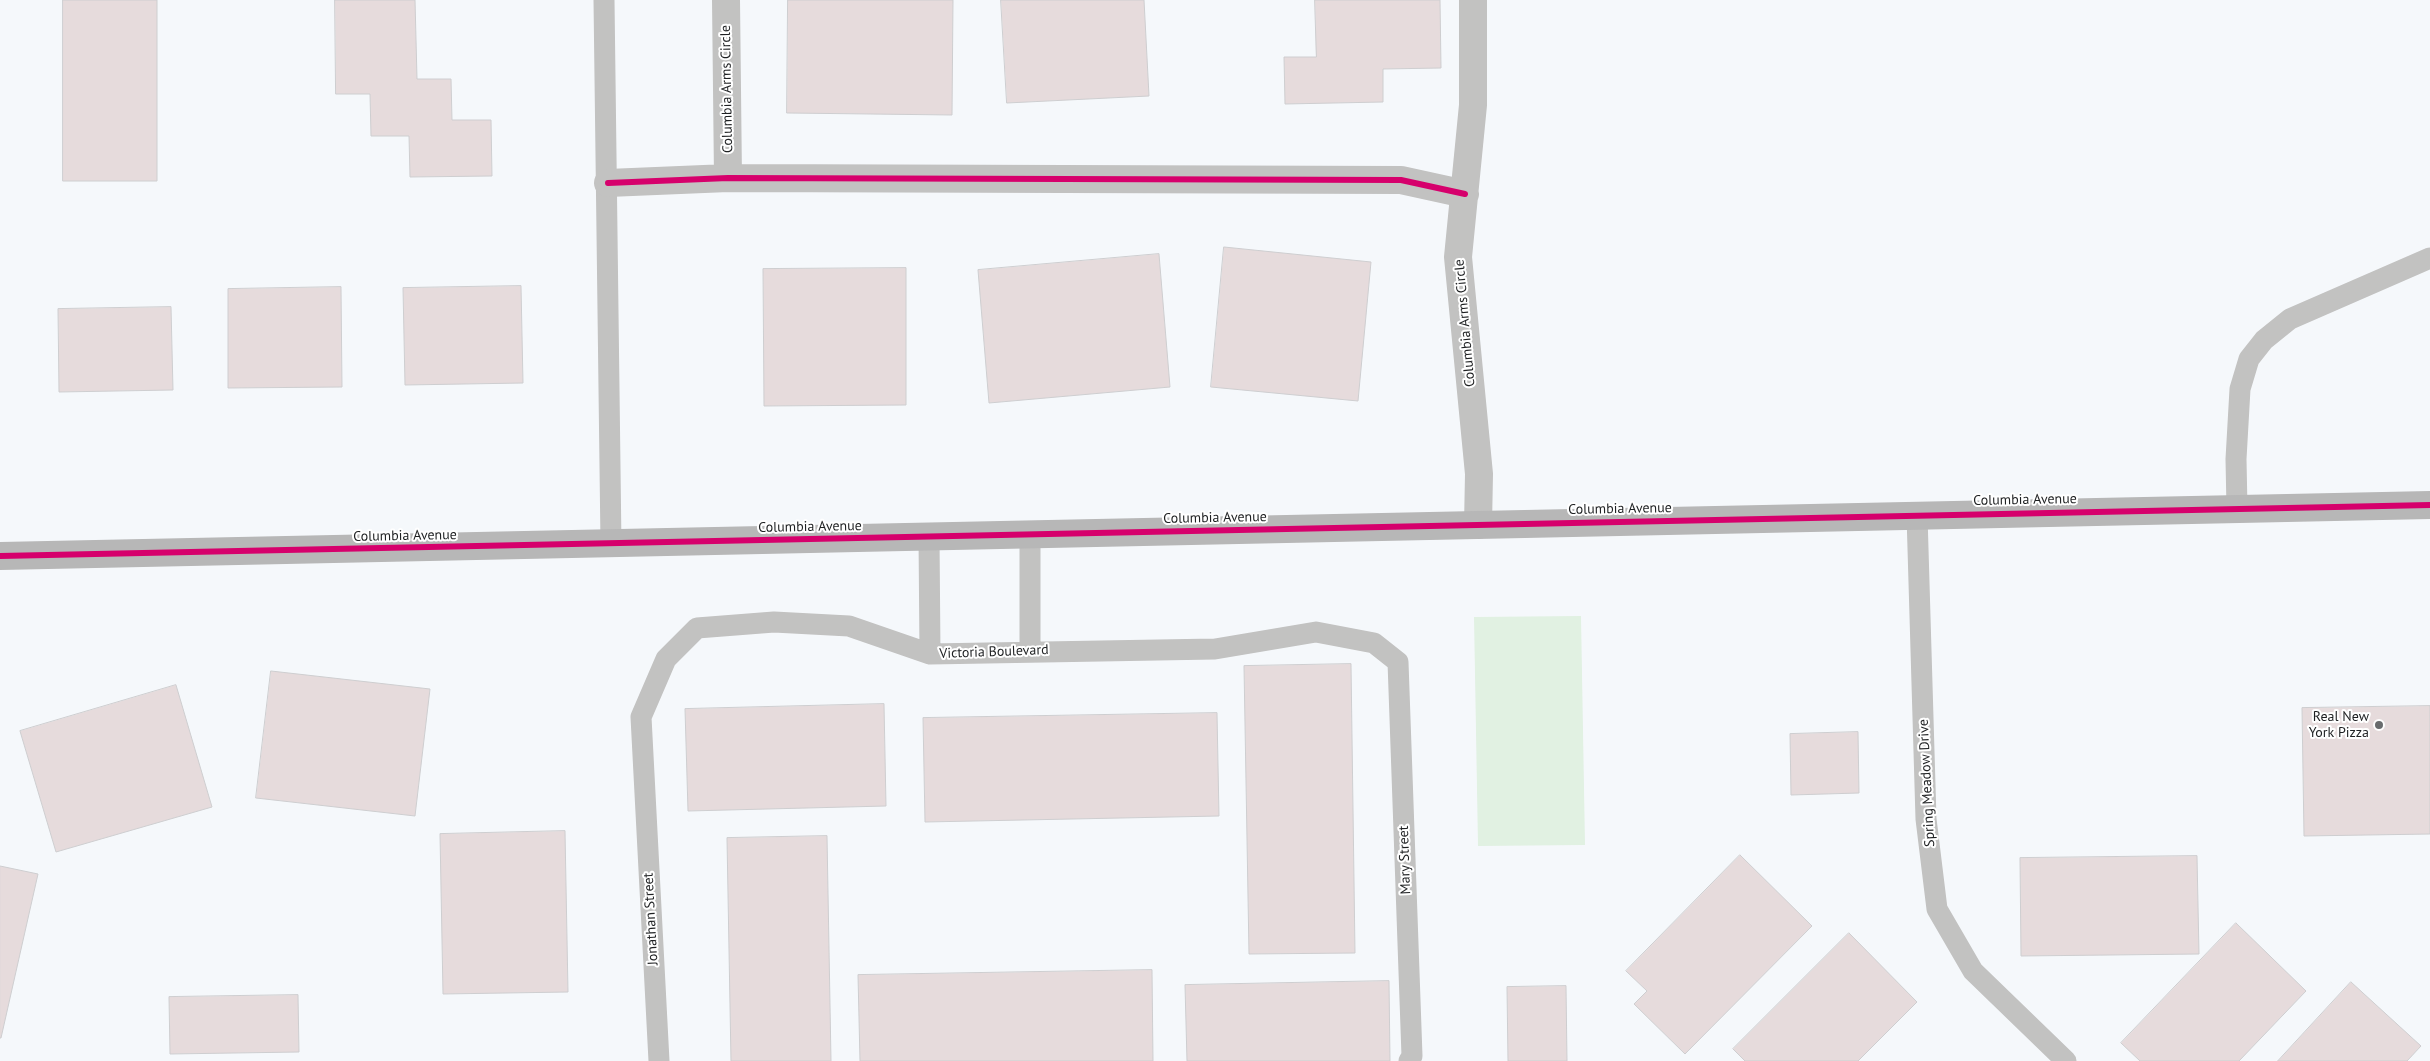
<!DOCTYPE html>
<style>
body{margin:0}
canvas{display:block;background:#f5f8fb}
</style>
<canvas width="2430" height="1061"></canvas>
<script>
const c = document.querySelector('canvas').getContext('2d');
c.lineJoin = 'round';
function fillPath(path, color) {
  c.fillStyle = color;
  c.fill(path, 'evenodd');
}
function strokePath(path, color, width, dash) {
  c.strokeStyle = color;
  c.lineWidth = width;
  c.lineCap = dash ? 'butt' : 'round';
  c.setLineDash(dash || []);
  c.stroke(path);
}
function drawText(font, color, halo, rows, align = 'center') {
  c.font = font + ' "PT Sans",sans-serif';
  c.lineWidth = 4;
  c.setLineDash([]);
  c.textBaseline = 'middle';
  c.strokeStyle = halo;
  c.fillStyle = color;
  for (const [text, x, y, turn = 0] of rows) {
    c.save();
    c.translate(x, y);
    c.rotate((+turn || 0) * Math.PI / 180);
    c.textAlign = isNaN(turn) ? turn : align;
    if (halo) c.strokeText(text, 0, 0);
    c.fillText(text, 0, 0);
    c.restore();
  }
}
fillPath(new Path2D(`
 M1581 616 1585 845 1478 846 1474 617Z`), '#e1f1e2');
const building = new Path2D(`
 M63 0H157V181H63Z
 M335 0H415L417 79H451L452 120H491L492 176 410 177 409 136H371L370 94H336Z
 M788 0H953L952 115 787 113Z
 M1001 0H1144L1149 96 1007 103Z
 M1315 0H1440L1441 68 1383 69V102L1285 104 1284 57H1316Z
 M1224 247 1371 262 1358 401 1211 387Z
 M1159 254 1170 387 989 403 978 270Z
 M906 268V405L764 406 763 269Z
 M521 286 523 383 405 385 403 288Z
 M341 287 342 387 228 388V289Z
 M171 307 173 390 59 392 58 309Z
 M1351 664 1355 953 1249 954 1244 666Z
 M271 671 430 689 415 816 256 798Z
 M176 685 212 807 56 852 20 731Z
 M884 704 886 806 688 811 685 709Z
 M2430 706V834L2304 836 2302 708Z
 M1217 713 1219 816 925 822 923 718Z
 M1858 732 1859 793 1791 795 1790 734Z
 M565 831 568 992 443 994 440 834Z
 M827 836 831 1061H731L727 838Z
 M1740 855 1812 926 1685 1054 1634 1004 1647 991 1626 971Z
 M2197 856 2199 954 2021 956 2020 858Z
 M0 866 38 874 1 1038H0Z
 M2236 923 2306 991 2239 1061H2140L2121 1043Z
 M1849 933 1917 1002 1858 1061H1745L1733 1049Z
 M1152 970 1153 1061H860L858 975Z
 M1389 981 1390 1061H1187L1185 985Z
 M2351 982 2421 1046 2407 1061H2278Z
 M1566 986 1567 1061H1508L1507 987Z
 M298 995 299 1052 170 1054 169 997Z`);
fillPath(building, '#e6dbdc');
strokePath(building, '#ceced0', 1);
strokePath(new Path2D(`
 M604 0 611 544
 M2237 509 2236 459 2240 389 2249 359 2264 340 2290 319 2430 258
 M1917 515 1926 819 1937 909 1973 971 2066 1061
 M1030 535V651
 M929 536 930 654
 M659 1061 641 717 666 659 697 628 774 622 849 626 930 654 1215 649 1316 632 1374 643 1398 662 1412 1056 1409 1061`), '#c2c2c1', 21);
strokePath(new Path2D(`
 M726 0 728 178
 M1473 0V105L1458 257 1479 474 1478 525
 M608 183 728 178 1401 180 1465 194`), '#c2c2c1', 28);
strokePath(new Path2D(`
 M0 556 2430 505`), '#b7b7b7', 28);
strokePath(new Path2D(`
 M608 183 728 178 1401 180 1465 194
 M0 556 2430 505`), '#d6006c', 6);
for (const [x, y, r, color] of [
 [2379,725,5,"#696c6e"]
]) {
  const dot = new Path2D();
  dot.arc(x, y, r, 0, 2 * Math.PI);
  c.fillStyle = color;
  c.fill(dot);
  strokePath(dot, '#fff', 2);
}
drawText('14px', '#1e2022', '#fff', [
 ["Columbia Arms Circle",727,89,-91],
 ["Columbia Arms Circle",1465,323,-95],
 ["Columbia Avenue",2025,500,-1],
 ["Columbia Avenue",1620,509,-1],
 ["Columbia Avenue",1215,518,-1],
 ["Columbia Avenue",810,527,-1],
 ["Columbia Avenue",405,536,-1],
 ["Victoria Boulevard",994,652,-2],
 ["Spring Meadow Drive",1927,783,-93],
 ["Mary Street",1405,860,-92],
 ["Jonathan Street",651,919,-93]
]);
drawText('14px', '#1e2022', '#fff', [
 ["Real New",2369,717],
 ["York Pizza",2369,733]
], 'right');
</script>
